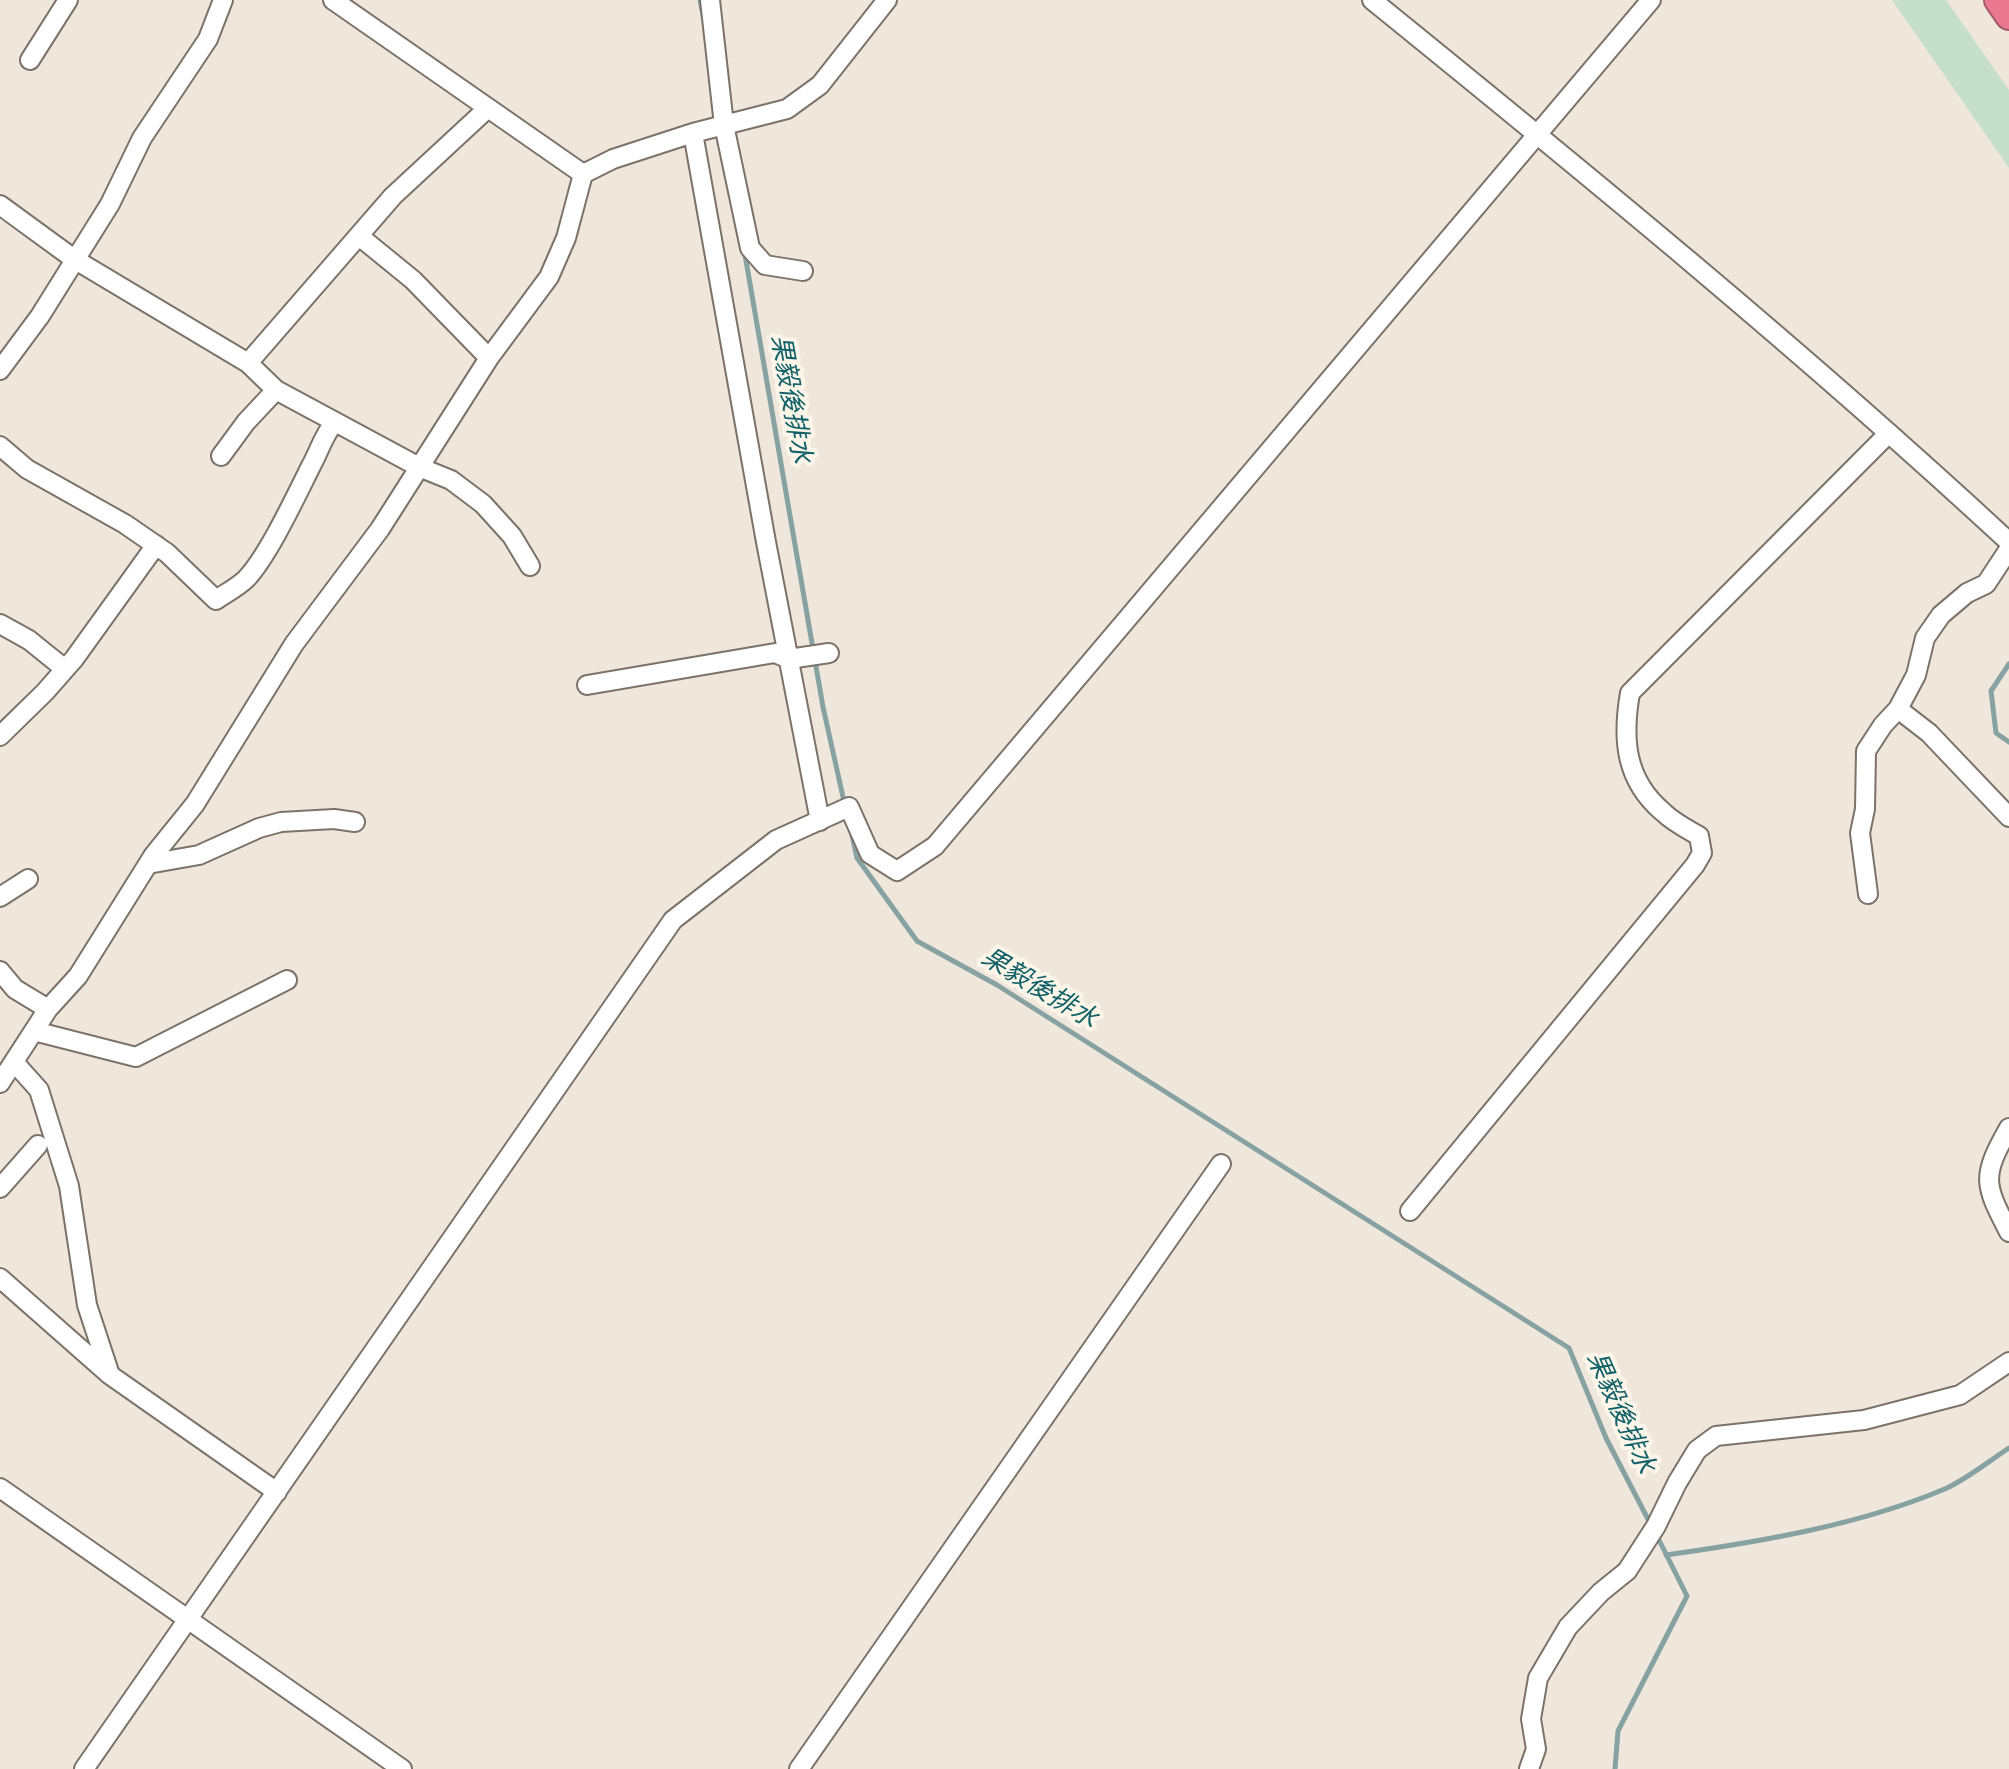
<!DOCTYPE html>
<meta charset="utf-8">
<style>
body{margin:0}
canvas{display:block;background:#f0e7dc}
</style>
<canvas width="2009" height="1769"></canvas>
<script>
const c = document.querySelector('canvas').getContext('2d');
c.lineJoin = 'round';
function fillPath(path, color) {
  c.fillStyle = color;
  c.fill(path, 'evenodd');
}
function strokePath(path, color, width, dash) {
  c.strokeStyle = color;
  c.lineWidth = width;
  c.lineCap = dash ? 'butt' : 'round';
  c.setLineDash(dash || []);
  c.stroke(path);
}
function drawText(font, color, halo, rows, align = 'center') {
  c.font = font + ' "Space Grotesk","Noto Sans TC",sans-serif';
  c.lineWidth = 8;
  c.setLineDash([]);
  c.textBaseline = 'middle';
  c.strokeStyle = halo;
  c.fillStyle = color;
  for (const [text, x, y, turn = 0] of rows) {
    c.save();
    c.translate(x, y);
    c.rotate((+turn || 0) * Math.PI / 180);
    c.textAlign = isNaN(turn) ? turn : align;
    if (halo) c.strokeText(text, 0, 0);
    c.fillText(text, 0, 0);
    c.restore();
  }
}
fillPath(new Path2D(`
 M1892 0H1946L2009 90V168Z`), '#c5dfcc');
strokePath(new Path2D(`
 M700 0 703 15
 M744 249 823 707 845 806
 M2009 664 1991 691 1996 733 2009 742
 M851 831 857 858 917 941 997 985 1569 1348 1606 1438 1651 1525
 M1666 1555C1759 1542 1861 1525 1947 1488 1968 1478 1989 1461 2009 1448
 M1615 1769 1618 1731 1687 1596 1656 1534`), '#87a2a3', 5);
const minor = new Path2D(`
 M333 0 583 174 613 159 693 133 787 109 820 85 887 0
 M710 0 724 125 750 248 765 265 803 271
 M1372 0C1588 175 1805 353 2009 542
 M30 60 68 0
 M693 133 766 542 820 821
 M0 205 74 259 248 363 276 390 419 467 451 480 483 504 512 536 530 566
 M359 236 413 280 489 358
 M248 363 393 196 488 108
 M0 370 40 316 110 204 142 138 208 39 223 0
 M0 446 27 469 125 524 167 553 216 600C226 593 238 587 246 579 268 556 296 496 311 466 319 452 323 436 334 423
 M221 456 246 422 276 390
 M0 624 29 640 65 669
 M587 685 775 653 789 659 829 653
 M1898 709 1929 733 2009 817
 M0 736 45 692 74 659 156 545
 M148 864 199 855 259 828 281 822 334 819 355 822
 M1868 894 1860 833 1865 809 1866 751 1883 725 1898 709 1916 675 1925 638 1941 615 1967 593 1986 584 2009 549
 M0 897 28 879
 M0 971 15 989 48 1009
 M34 1031 136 1057 287 980
 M14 1062 39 1090 69 1186 87 1305 109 1372
 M0 1083 48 1009 78 976 153 856 195 804 294 644 380 529 489 358 549 277 566 238 583 174
 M2009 1128C1981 1177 1984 1184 2009 1232
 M0 1188 38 1145
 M1410 1211 1695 865 1702 853 1699 836C1687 829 1673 822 1663 812 1625 780 1622 739 1630 693L1889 433
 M0 1278 110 1375 277 1492
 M0 1488 402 1769
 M84 1769 673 920 776 840 849 807 870 854 897 871 935 846 1651 0
 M799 1769 1221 1164
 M1529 1769 1536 1749 1531 1719 1538 1678 1568 1627 1601 1592 1627 1571 1656 1526 1677 1483 1697 1450 1716 1436 1864 1420 1960 1395 2009 1362`);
const highway = new Path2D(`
 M1998 0 2009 16`);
strokePath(minor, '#7b7369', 22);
strokePath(highway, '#a55a69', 30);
strokePath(minor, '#fff', 18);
strokePath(highway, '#ea7891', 26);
drawText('italic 26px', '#126269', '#fef5e9', [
 ["果毅後排水",790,399,80],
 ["果毅後排水",1039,989,31],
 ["果毅後排水",1620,1413,66]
]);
</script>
